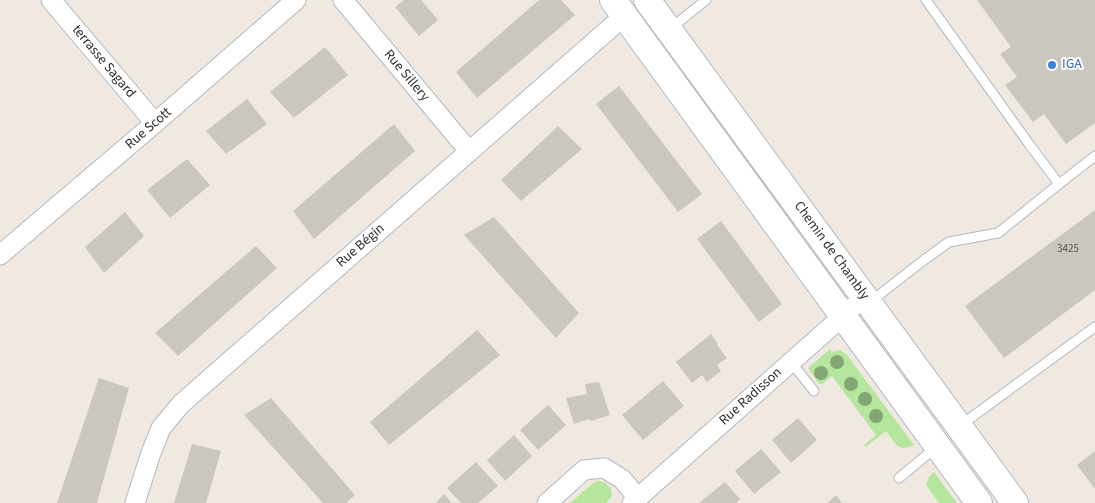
<!DOCTYPE html>
<meta charset="utf-8">
<style>
body{margin:0}
canvas{display:block;background:#efe9e1}
</style>
<canvas width="1095" height="503"></canvas>
<script>
const c = document.querySelector('canvas').getContext('2d');
c.lineJoin = 'round';
function fillPath(path, color) {
  c.fillStyle = color;
  c.fill(path, 'evenodd');
}
function strokePath(path, color, width, dash) {
  c.strokeStyle = color;
  c.lineWidth = width;
  c.lineCap = dash ? 'butt' : 'round';
  c.setLineDash(dash || []);
  c.stroke(path);
}
function drawText(font, color, halo, rows, align = 'center') {
  c.font = font + ' "Source Sans 3",sans-serif';
  c.lineWidth = 4;
  c.setLineDash([]);
  c.textBaseline = 'middle';
  c.strokeStyle = halo;
  c.fillStyle = color;
  for (const [text, x, y, turn = 0] of rows) {
    c.save();
    c.translate(x, y);
    c.rotate((+turn || 0) * Math.PI / 180);
    c.textAlign = isNaN(turn) ? turn : align;
    if (halo) c.strokeText(text, 0, 0);
    c.fillText(text, 0, 0);
    c.restore();
  }
}
fillPath(new Path2D(`
 M830 349 832 352 840 350 846 354 914 445C897 453 895 442 886 431L866 447 864 445 876 435 832 376 822 384H819L808 368Z
 M934 472 957 503H939L926 485 929 477Z
 M597 481 605 482 611 489 612 496 606 503H570L593 483Z`), '#b6e59e');
fillPath(new Path2D(`
 M404 0H421L438 20 419 36 395 7Z
 M539 0H561L575 15 477 98 456 72Z
 M977 0H1095V123L1066 144 1044 114 1033 122 1005 85 1017 77 1000 54 1011 47Z
 M325 47 348 75 294 118 270 92Z
 M619 86 702 194 678 212 596 104Z
 M247 99 267 124 226 154 206 131Z
 M394 124 415 151 314 239 293 211Z
 M558 126 582 149 521 201 501 180Z
 M187 159 210 185 170 218 147 190Z
 M1095 210V290L1004 358 965 306Z
 M125 212 144 236 104 273 85 247Z
 M494 217 579 313 556 338 464 235Z
 M721 221 782 304 759 322 697 239Z
 M256 246 277 268 178 356 155 333Z
 M477 330 500 355 389 445 370 422Z
 M711 334 718 344 717 345 727 358 717 365 721 371 707 382 702 375 692 383 676 362Z
 M99 378 129 388 97 503H57Z
 M663 381 684 406 643 440 622 415Z
 M599 382 610 415 591 421 589 419 574 424 566 398 587 394 585 384Z
 M271 398 355 495 346 503H323L244 415Z
 M548 405 566 425 538 450 520 430Z
 M798 418 817 440 791 463 772 440Z
 M514 435 532 456 505 481 487 460Z
 M192 444 221 451 206 503H174Z
 M761 449 781 472 754 494 735 471Z
 M1095 451V489L1077 465Z
 M476 462 498 486 478 503H461L447 488Z
 M725 482 740 499 736 503H699Z
 M444 494 452 503H436Z
 M836 495 842 503H827Z`), '#cbc7bf');
const service = new Path2D(`
 M926 0 1029 144 1059 184 1095 156
 M671 28 706 0
 M870 302 924 260 949 242 998 233 1059 184
 M791 362 814 391
 M961 425 1095 327
 M899 478 935 448`);
const minor = new Path2D(`
 M51 0 155 123
 M343 0 469 151
 M0 255 155 123 296 0
 M135 503 151 453 161 428 181 404 624 16
 M547 503 584 470 604 468 622 479 638 498
 M632 503 852 308`);
const secondary = new Path2D(`
 M613 0 979 503
 M647 0 1015 503`);
strokePath(service, '#b4b7c1', 11);
strokePath(minor, '#b4b7c1', 21);
strokePath(secondary, '#b4b7c1', 28);
strokePath(service, '#fff', 9);
strokePath(minor, '#fff', 19);
strokePath(secondary, '#fff', 26);
c.fillStyle = '#84a574';
for (const [x, y] of [
 [837,362],
 [821,373],
 [851,384],
 [865,399],
 [876,416]
]) {
  c.beginPath();
  c.arc(x, y, 7, 0, 2 * Math.PI);
  c.fill();
}
for (const [x, y, r, color] of [
 [1052,65,5,"#3f7fe0"]
]) {
  const dot = new Path2D();
  dot.arc(x, y, r, 0, 2 * Math.PI);
  c.fillStyle = color;
  c.fill(dot);
  strokePath(dot, '#fff', 2);
}
drawText('11px', '#555452', null, [
 ["3425",1068,250]
]);
drawText('14px', '#2e2e2e', '#fff', [
 ["terrasse Sagard",103,62,50],
 ["Rue Sillery",406,76,50],
 ["Rue Scott",149,129,-41],
 ["Rue Bégin",361,246,-41],
 ["Chemin de Chambly",831,251,54],
 ["Rue Radisson",751,397,-42]
]);
drawText('14px', '#366cbe', '#fff', [
 ["IGA",1062,65]
], 'left');
</script>
